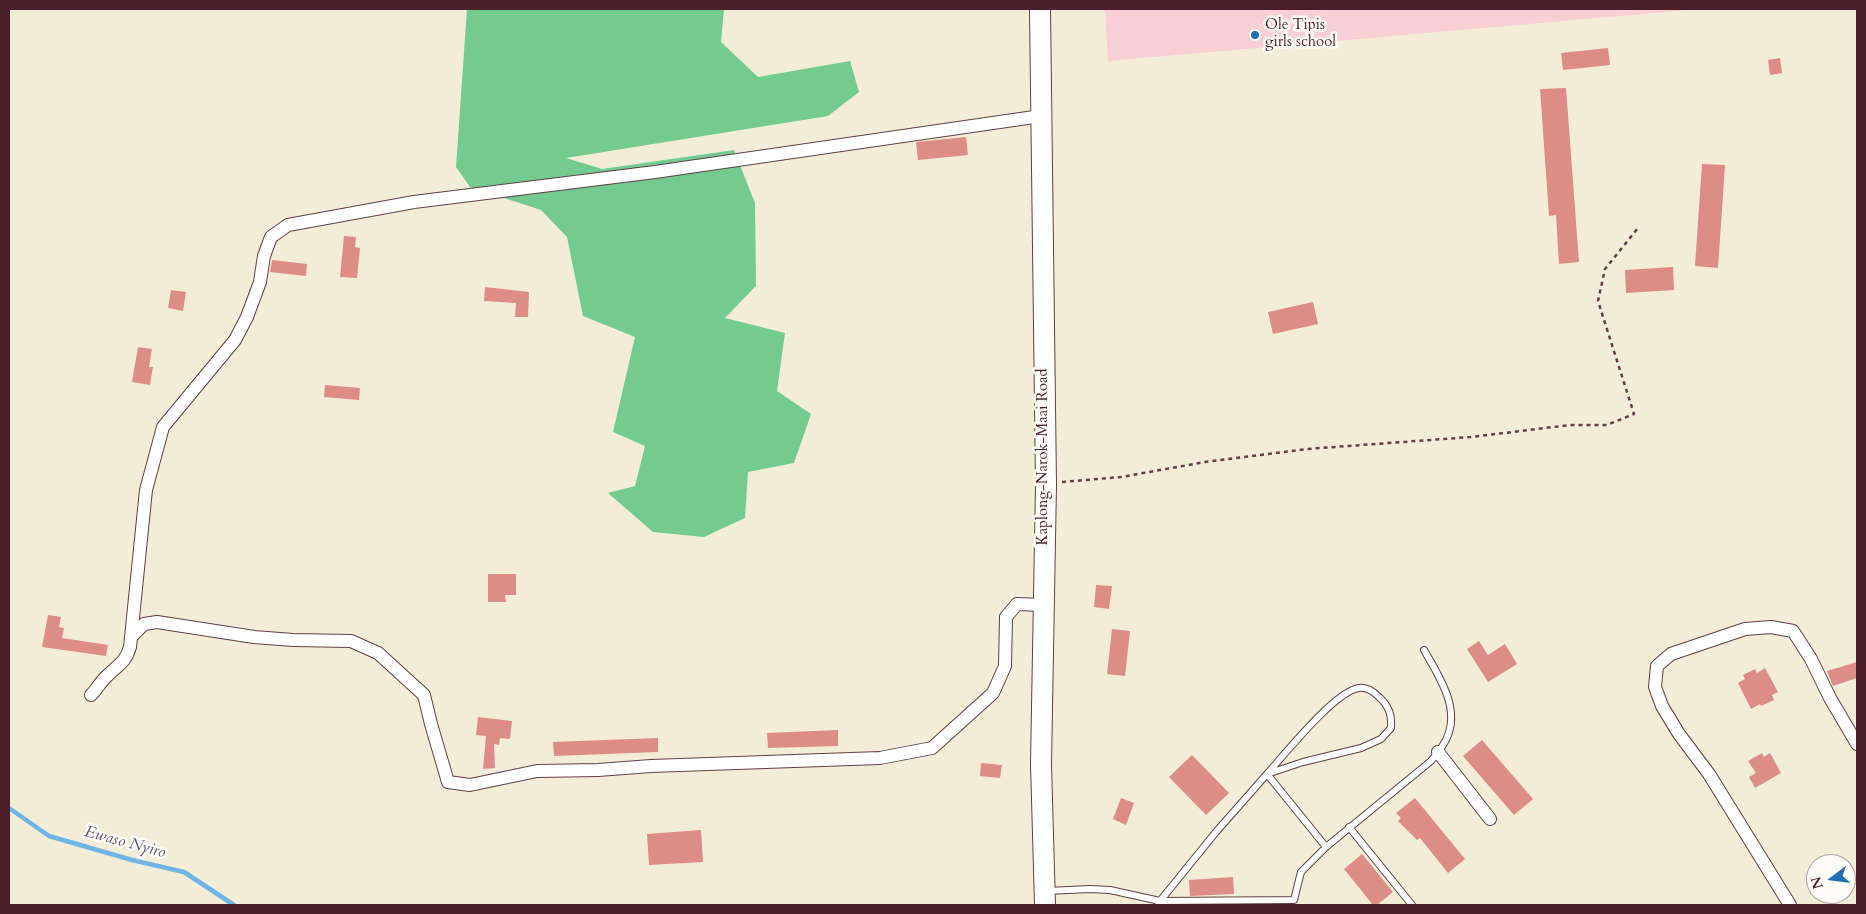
<!DOCTYPE html>
<style>
body{margin:0}
#map{position:relative;width:1866px;height:914px;overflow:hidden;background:#f3edd8;font-family:Cardo,serif}
canvas{display:block}
.frame{position:absolute;inset:0;border:10px solid #4a1f2b;pointer-events:none}
.north{position:absolute;left:1806px;top:854px;width:50px;height:50px;box-sizing:border-box;background:#fdfcf7;border:1px solid #b5a4a5;border-radius:50%;rotate:255deg;font-size:14px;font-weight:700;line-height:20px;text-align:center;color:#4a1f2b}
.north::after{content:'';display:block;margin:auto;width:18px;height:22px;background:#1f6fb2;clip-path:polygon(50% 0,100% 100%,50% 72%,0 100%)}
</style>
<div id="map">
<canvas width="1866" height="914"></canvas>
<div class="frame"></div>
<div class="north">N</div>
</div>
<script>
const c = document.querySelector('canvas').getContext('2d');
c.lineJoin = 'round';
function fillPath(path, color) {
  c.fillStyle = color;
  c.fill(path, 'evenodd');
}
function strokePath(path, color, width, dash) {
  c.strokeStyle = color;
  c.lineWidth = width;
  c.lineCap = dash ? 'butt' : 'round';
  c.setLineDash(dash || []);
  c.stroke(path);
}
function drawText(font, color, halo, rows, align = 'center') {
  c.font = font + ' Cardo,serif';
  c.lineWidth = 5;
  c.setLineDash([]);
  c.textBaseline = 'middle';
  c.strokeStyle = halo;
  c.fillStyle = color;
  for (const [text, x, y, turn = 0] of rows) {
    c.save();
    c.translate(x, y);
    c.rotate((+turn || 0) * Math.PI / 180);
    c.textAlign = isNaN(turn) ? turn : align;
    if (halo) c.strokeText(text, 0, 0);
    c.fillText(text, 0, 0);
    c.restore();
  }
}
fillPath(new Path2D(`
 M1105 9H1700L1108 61Z`), '#f7cfd5');
fillPath(new Path2D(`
 M467 9H724L721 42 758 77 850 61 859 92 828 116 566 158 602 169 734 150 755 203 756 286 725 318 785 333 777 391 811 414 794 463 748 472 745 518 704 537 653 532 608 493 635 486 645 446 613 432 635 337 583 316 567 237 541 210 470 187 456 167Z`), '#74cb90');
strokePath(new Path2D(`
 M9 808 49 836 132 860 184 872 234 905`), '#6fb4e5', 4.5);
fillPath(new Path2D(`
 M1608 48 1610 65 1563 70 1561 53Z
 M1780 58 1782 73 1770 75 1768 60Z
 M1566 88 1579 262 1559 264 1556 215 1549 216 1540 89Z
 M966 137 968 155 918 160 916 142Z
 M1702 164 1725 165 1718 268 1695 266Z
 M344 236 356 237 355 247 360 248 357 278 340 277Z
 M272 260 307 264 306 276 270 272Z
 M1673 267 1674 290 1626 293 1625 270Z
 M485 287 529 292 528 317H515L516 303 484 301Z
 M171 290 186 292 183 311 168 308Z
 M1313 302 1318 324 1273 334 1268 312Z
 M138 347 152 349 149 367H153L150 385 132 382Z
 M325 385 360 388 359 400 324 397Z
 M488 574H516V595H505L506 602H488Z
 M1096 585 1112 586 1109 609 1094 607Z
 M48 615 61 617 59 627 64 628 62 638 108 645 106 656 42 647Z
 M1112 629 1130 631 1125 676 1107 674Z
 M1479 641 1488 655 1505 644 1517 664 1488 682 1467 649Z
 M1857 662V678L1833 686 1827 671Z
 M1765 668 1778 692 1772 695 1774 700 1761 706 1760 704 1751 709 1738 683 1745 679 1743 675 1755 669 1757 673Z
 M478 717 512 721 510 739 500 738 499 745 494 744 495 768 483 769 486 736 476 735Z
 M838 730V746L768 748 767 733Z
 M658 738V752L554 756 553 742Z
 M1482 740 1533 799 1514 815 1463 756Z
 M1762 753 1764 757 1770 753 1781 773 1755 788 1749 777 1756 773 1748 761Z
 M1192 755 1229 793 1206 815 1169 777Z
 M981 763 1002 765 1000 778 980 776Z
 M1121 798 1134 803 1126 825 1113 819Z
 M1415 798 1465 859 1448 873 1420 838 1417 840 1398 821 1401 818 1396 813Z
 M701 830 703 862 649 865 647 834Z
 M1362 854 1393 892 1377 905H1373L1344 869Z
 M1233 877 1234 894 1190 896 1189 880Z`), '#de8c86');
const service = new Path2D(`
 M1349 827 1412 905
 M1047 891 1090 889 1110 890 1160 901 1294 900 1301 872 1326 847 1431 761C1435 756 1440 750 1443 745 1464 713 1440 678 1424 650
 M1158 905 1160 901 1216 832 1267 774 1303 762 1361 748 1381 739 1391 728C1392 715 1389 706 1379 697 1374 692 1367 687 1359 688 1335 691 1285 754 1267 774L1326 847`);
const minor = new Path2D(`
 M132 636 144 624 157 622 254 637 293 640 351 641 378 653 424 695 431 724 448 782 470 785 537 771 598 770 651 766 880 758 932 748 993 693 1005 666 1006 617 1017 604 1043 605
 M91 695C97 689 101 681 107 676 118 665 126 662 130 647L146 490 163 427 235 340 247 317 260 282 264 256 271 237 288 225 414 202 655 172 1041 116
 M1438 752 1490 819
 M1790 905 1709 774 1679 734 1662 706 1655 687 1657 666 1671 654 1745 629 1771 627 1793 631 1811 659 1830 698 1857 744`);
const trunk = new Path2D(`
 M1040 9 1046 484 1041 764 1045 905`);
strokePath(service, '#633e45', 8);
strokePath(minor, '#633e45', 14);
strokePath(trunk, '#633e45', 22);
strokePath(new Path2D(`
 M1062 482 1121 477 1205 462 1307 449 1471 437 1570 425H1607L1634 414 1598 301 1605 269 1638 228`), '#633e45', 2.5, [4, 4]);
strokePath(service, '#fff', 6);
strokePath(minor, '#fff', 12);
strokePath(trunk, '#fff', 20);
for (const [x, y, r, color] of [
 [1255,35,5,"#1f6fb2"]
]) {
  const dot = new Path2D();
  dot.arc(x, y, r, 0, 2 * Math.PI);
  c.fillStyle = color;
  c.fill(dot);
  strokePath(dot, '#fdfcf7', 2);
}
drawText('15px', '#4a1f2b', '#fdfcf7', [
 ["Ole Tipis",1265,26],
 ["girls school",1265,43]
], 'left');
drawText('15px', '#4a1f2b', '#fdfcf7', [
 ["Kaplong-Narok-Maai Road",1044,457,-90]
]);
drawText('italic 16px', '#57536c', '#fdfcf7', [
 ["Ewaso Nyiro",125,843,15]
]);
</script>
